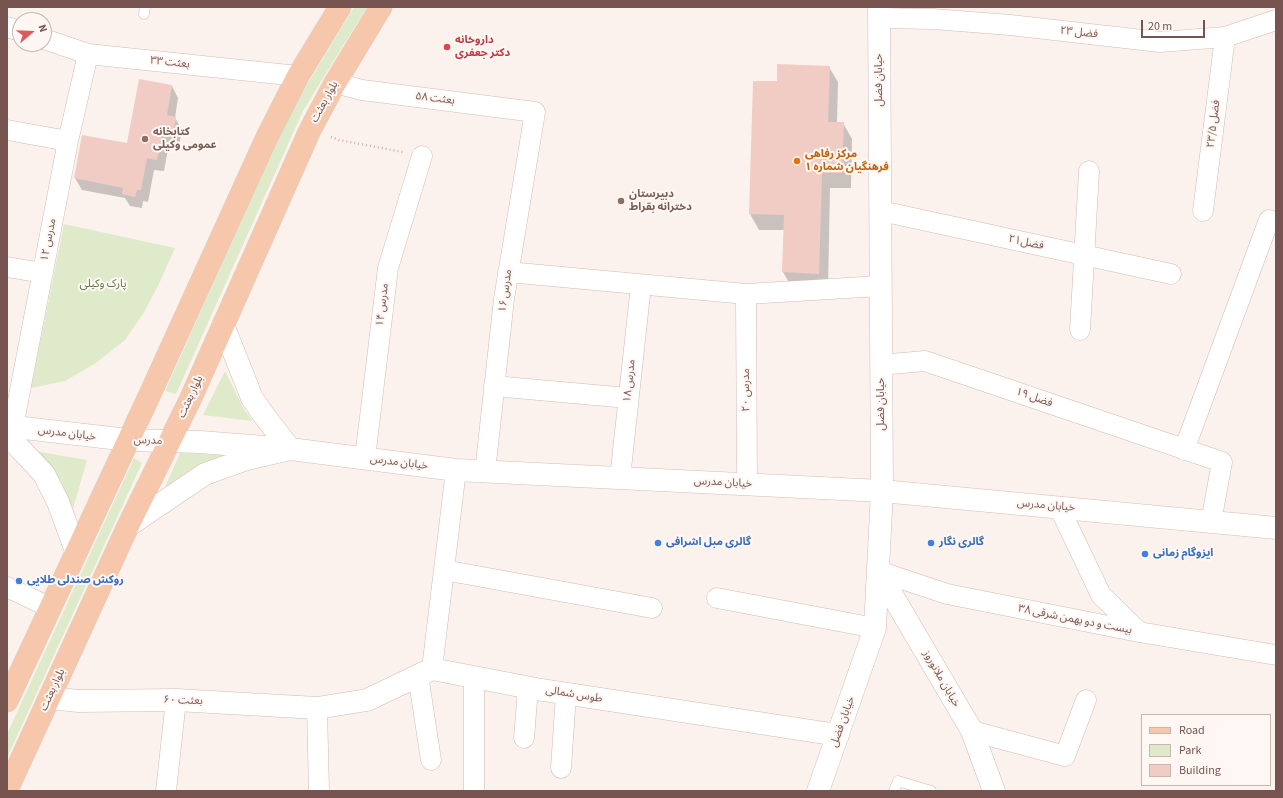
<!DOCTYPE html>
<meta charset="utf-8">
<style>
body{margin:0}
#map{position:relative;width:1283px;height:798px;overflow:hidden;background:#fcf2ed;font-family:"Source Sans 3",sans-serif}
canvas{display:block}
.frame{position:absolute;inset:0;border:8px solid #77544f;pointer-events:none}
.legend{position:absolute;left:1141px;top:714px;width:130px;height:72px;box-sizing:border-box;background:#fef7f3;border:1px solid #c8b6b1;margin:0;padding:5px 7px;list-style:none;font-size:12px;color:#77544f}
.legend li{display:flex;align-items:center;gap:8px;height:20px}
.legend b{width:20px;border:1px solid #c8b6b1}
.north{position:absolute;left:12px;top:12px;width:40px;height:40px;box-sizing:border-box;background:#fef7f3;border:1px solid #c8b6b1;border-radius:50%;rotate:71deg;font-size:11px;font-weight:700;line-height:16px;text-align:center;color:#77544f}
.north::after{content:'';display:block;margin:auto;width:14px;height:18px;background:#de595c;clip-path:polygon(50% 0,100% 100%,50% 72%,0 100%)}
.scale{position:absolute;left:1141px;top:20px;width:64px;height:18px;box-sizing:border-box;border:2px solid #77544f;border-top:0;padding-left:5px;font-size:12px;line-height:14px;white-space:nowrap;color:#77544f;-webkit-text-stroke:3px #fef7f3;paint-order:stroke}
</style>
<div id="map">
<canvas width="1283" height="798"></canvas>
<div class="frame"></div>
<ul class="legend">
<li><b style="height:5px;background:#f6c7aa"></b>Road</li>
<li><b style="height:11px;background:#dfeacb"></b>Park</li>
<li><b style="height:11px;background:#f0ccc5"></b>Building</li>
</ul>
<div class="north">N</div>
<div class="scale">20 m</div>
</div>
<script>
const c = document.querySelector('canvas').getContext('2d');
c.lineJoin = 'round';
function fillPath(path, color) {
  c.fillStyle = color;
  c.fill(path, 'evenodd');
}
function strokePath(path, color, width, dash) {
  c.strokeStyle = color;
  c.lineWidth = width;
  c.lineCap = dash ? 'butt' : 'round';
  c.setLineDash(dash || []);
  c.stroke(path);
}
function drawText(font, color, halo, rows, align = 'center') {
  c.font = font + ' "Source Sans 3","Noto Sans Arabic",sans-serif';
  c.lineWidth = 4;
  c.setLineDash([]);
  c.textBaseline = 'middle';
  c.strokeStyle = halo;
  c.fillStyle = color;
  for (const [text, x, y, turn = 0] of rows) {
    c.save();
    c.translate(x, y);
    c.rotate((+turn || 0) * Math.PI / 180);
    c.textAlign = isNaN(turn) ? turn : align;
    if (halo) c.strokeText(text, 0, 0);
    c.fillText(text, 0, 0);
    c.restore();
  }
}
fillPath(new Path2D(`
 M354 7H367L303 111 176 394 165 391 259 181 294 106Z
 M64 224 175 248 158 286 143 314 125 340 96 363 65 381 31 388Z
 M225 371 245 411 253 421 203 415Z
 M34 451 87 460 73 509C65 486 51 469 34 451Z
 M180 453 226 455 198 465 165 487Z
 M134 458 142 463 7 758V734Z`), '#dfeacb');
fillPath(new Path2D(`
 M829 67 838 82 837 123H843L852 139 851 188H830L828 289 792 288 783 272 784 230H759L750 214 754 82H778Z
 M172 86 178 98 175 118 182 130 179 146 169 144 164 171 154 170 148 202 143 201 142 208 130 206 125 198 82 190 75 178 83 136 128 145Z`), '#0003');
fillPath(new Path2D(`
 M777 64 830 66 828 122H844L842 173H822L819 274 782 272 784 215 749 214 753 81H777Z
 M139 79 172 85 167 115 176 117 173 135 162 133 157 160 147 158 141 190H137L135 197 122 194 123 188 74 178 82 135 127 143Z`), '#f0ccc5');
const service = new Path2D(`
 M144 14 145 7
 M894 791 898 781 931 791`);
const minor = new Path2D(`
 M879 18 933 19 1010 25 1160 42 1225 37 1276 20
 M7 27 20 31
 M44 39 88 54 298 76
 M335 83 362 90 535 112 504 299 485 472
 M7 130 68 141
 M881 211 1171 274
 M1203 211 1225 37
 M7 267 43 273
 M508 272 746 294 881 286
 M746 294 747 485
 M1080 330 1089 171
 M882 366 891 364 925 361 1222 462 1211 522
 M494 386 628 398
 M13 427 68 141 88 54
 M1184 450 1269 220 1276 223
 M365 458 388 268 422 156
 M620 478 641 285
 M1059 507 1101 595 1139 632
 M444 570 652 608
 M878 571 947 594 1139 632 1276 655
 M7 587 51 608
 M717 598 875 628
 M432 669 456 470
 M418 675 431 760
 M474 677V791
 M317 708 319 791
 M972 731 1065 756 1086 700
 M524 738 528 688
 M561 768 566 694
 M166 791 176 700`);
const tertiary = new Path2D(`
 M878 571 972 731 994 791
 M49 698 79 701 176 700 317 708 367 700 432 669 536 689 838 735
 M818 791 875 628 882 491 879 7`);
const secondary = new Path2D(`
 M7 426 128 440 200 442 290 449 456 470 882 491 1276 528
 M7 435 44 474 58 502 76 551
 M128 526 205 474 247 459 290 449 263 414 252 398 223 325`);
const primary = new Path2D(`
 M7 701 151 392 267 137 298 76 340 7
 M7 790 128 526 190 400 310 130 335 83 381 7`);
strokePath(service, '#d1bab4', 11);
strokePath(minor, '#d1bab4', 21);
strokePath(tertiary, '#d1bab4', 23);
strokePath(secondary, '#d6bbb5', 23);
strokePath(primary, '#d9cfce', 23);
strokePath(new Path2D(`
 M331 137 339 140 403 152`), '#d6aea8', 2.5, [1, 3]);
strokePath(service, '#fff', 10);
strokePath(minor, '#fff', 20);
strokePath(tertiary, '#fff', 22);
strokePath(secondary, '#fff', 22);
strokePath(primary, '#f6c7aa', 22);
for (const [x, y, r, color] of [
 [447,47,4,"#e0444e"],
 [145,139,4,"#8d6e63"],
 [797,161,4,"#e8710a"],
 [621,201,4,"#8d6e63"],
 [658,543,4,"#3f7fe0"],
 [931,543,4,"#3f7fe0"],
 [1145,554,4,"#3f7fe0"],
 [19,581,4,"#3f7fe0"]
]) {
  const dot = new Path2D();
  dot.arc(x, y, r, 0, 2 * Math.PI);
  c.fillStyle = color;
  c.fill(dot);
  strokePath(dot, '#fef7f3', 1.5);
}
drawText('11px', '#77544f', '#fef7f3', [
 ["فضل ۲۳",1079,33,6],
 ["بعثت ۳۳",170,63,6],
 ["خیابان فضل",880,80,-90],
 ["بعثت ۵۸",435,99,7],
 ["بلوار بعثت",325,102,-61],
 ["فضل ۲۳/۵",1214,124,-83],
 ["مدرس ۱۲",49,240,-79],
 ["فضل۲۱",1026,243,12],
 ["مدرس ۱۶",506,291,-82],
 ["مدرس ۱۴",383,305,-83],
 ["مدرس ۱۸",630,381,-84],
 ["مدرس ۲۰",747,390,-90],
 ["بلوار بعثت",191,397,-65],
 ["فضل ۱۹",1034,398,19],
 ["خیابان فضل",882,404,-90],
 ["خیابان مدرس",67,434,7],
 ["مدرس",148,441,2],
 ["خیابان مدرس",399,463,7],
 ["خیابان مدرس",723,483,3],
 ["خیابان مدرس",1046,506,5],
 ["بیست و دو بهمن شرقی ۳۸",1075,620,11],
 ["خیابان ملانوروز",941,679,60],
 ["بلوار بعثت",53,690,-65],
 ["طوس شمالی",574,695,9],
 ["بعثت ۶۰",183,701,2],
 ["خیابان فضل",843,722,-70]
]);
drawText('bold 11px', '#be3a42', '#fef7f3', [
 ["داروخانه",455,41],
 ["دکتر جعفری",455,54]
], 'left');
drawText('bold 11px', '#785e54', '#fef7f3', [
 ["کتابخانه",153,133],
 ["عمومی وکیلی",153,146],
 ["دبیرستان",629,195],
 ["دخترانه بقراط",629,208]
], 'left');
drawText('bold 11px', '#c56008', '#fef7f3', [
 ["مرکز رفاهی",805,155],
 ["فرهنگیان شماره ۱",805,168]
], 'left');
drawText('11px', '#5f7645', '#fef7f3', [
 ["پارک وکیلی",103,285]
]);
drawText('bold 11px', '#366cbe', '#fef7f3', [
 ["گالری مبل اشرافی",666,543],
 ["گالری نگار",939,543],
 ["ایزوگام زمانی",1153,554],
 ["روکش صندلی طلایی",27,581]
], 'left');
</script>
